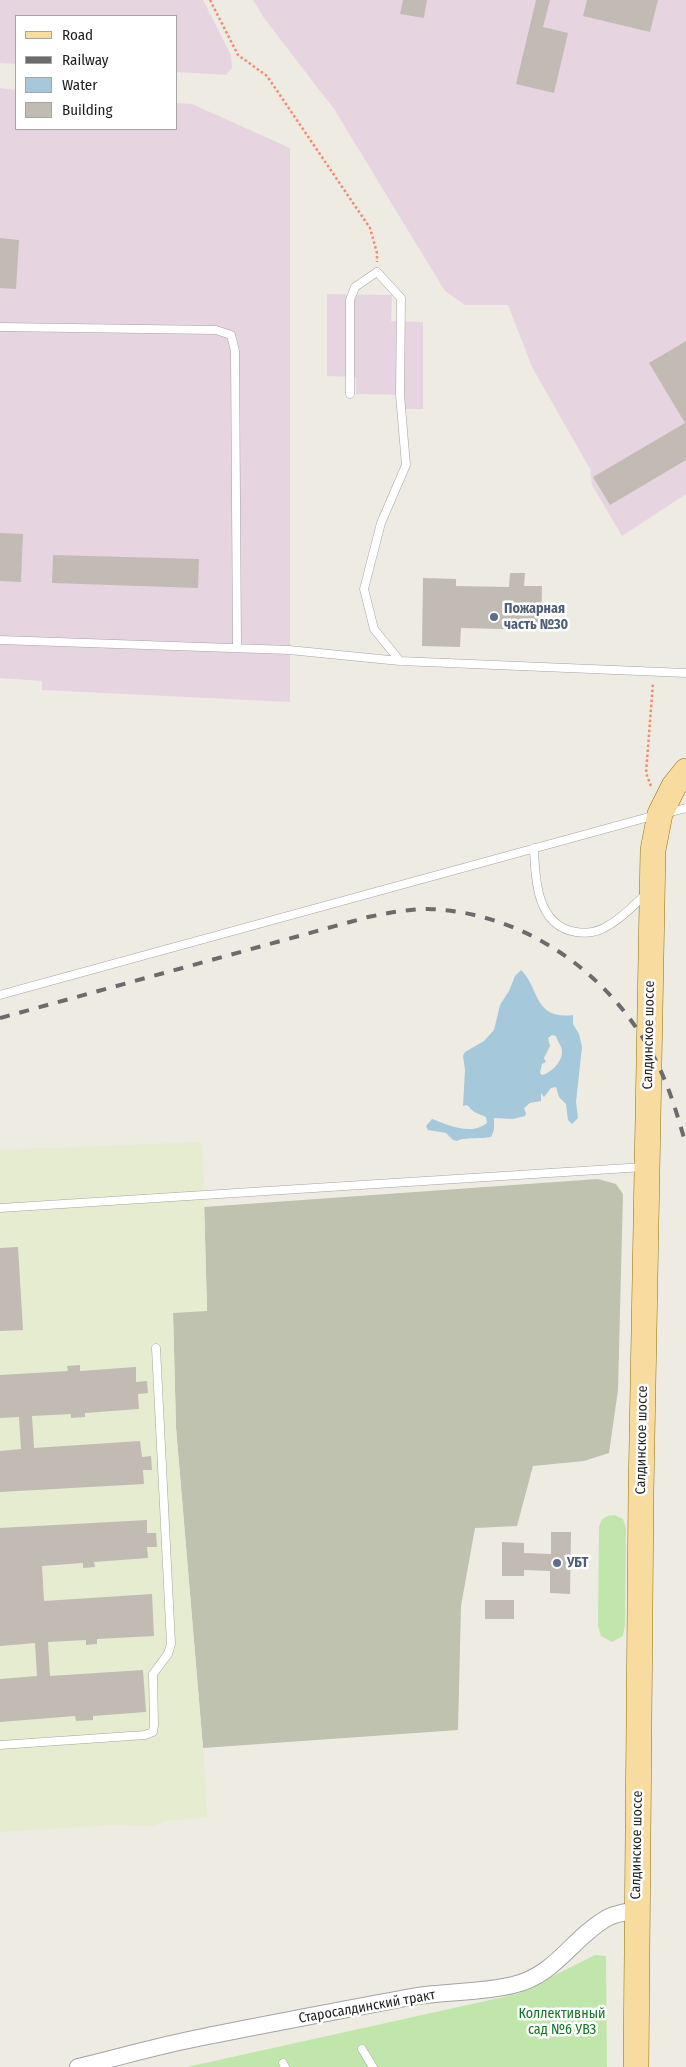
<!DOCTYPE html>
<meta charset="utf-8">
<style>
body{margin:0}
#map{position:relative;width:686px;height:2067px;overflow:hidden;background:#eeebe3;font-family:"Fira Sans Condensed",sans-serif}
canvas{display:block}
.legend{position:absolute;left:15px;top:15px;width:162px;height:115px;box-sizing:border-box;background:#fff;border:1px solid #a5a5a5;margin:0;padding:6px 9px;list-style:none;font-size:15px;color:#1d1d1d}
.legend li{display:flex;align-items:center;gap:10px;height:25px}
.legend b{width:25px;border:1px solid #a5a5a5}
</style>
<div id="map">
<canvas width="686" height="2067"></canvas>
<ul class="legend">
<li><b style="height:6px;background:#f7db9f"></b>Road</li>
<li><b style="height:6px;background:#6b6b6b"></b>Railway</li>
<li><b style="height:14px;background:#a5c8da"></b>Water</li>
<li><b style="height:14px;background:#c2bbb3"></b>Building</li>
</ul>
</div>
<script>
const c = document.querySelector('canvas').getContext('2d');
c.lineJoin = 'round';
function fillPath(path, color) {
  c.fillStyle = color;
  c.fill(path, 'evenodd');
}
function strokePath(path, color, width, dash) {
  c.strokeStyle = color;
  c.lineWidth = width;
  c.lineCap = dash ? 'butt' : 'round';
  c.setLineDash(dash || []);
  c.stroke(path);
}
function drawText(font, color, halo, rows, align = 'center') {
  c.font = font + ' "Fira Sans Condensed",sans-serif';
  c.lineWidth = 5;
  c.setLineDash([]);
  c.textBaseline = 'middle';
  c.strokeStyle = halo;
  c.fillStyle = color;
  for (const [text, x, y, turn = 0] of rows) {
    c.save();
    c.translate(x, y);
    c.rotate((+turn || 0) * Math.PI / 180);
    c.textAlign = isNaN(turn) ? turn : align;
    if (halo) c.strokeText(text, 0, 0);
    c.fillText(text, 0, 0);
    c.restore();
  }
}
fillPath(new Path2D(`
 M0 0H203L231 55 232 68 226 75 176 72V16H16V64L0 63Z
 M253 0H686V494L622 536 592 485 590 469 532 367 508 305H465L445 291 334 109 264 18Z
 M0 88 16 90V129H176V103L192 104 290 148V702L42 690V681L0 678Z
 M327 294 392 295 391 321 423 322V409H405V395L356 394V377L327 376Z`), '#e6d5e1');
fillPath(new Path2D(`
 M598 1179 616 1184 623 1194 618 1390 609 1453 584 1461 533 1466 517 1526 475 1528 461 1606 458 1730 203 1748 176 1428 173 1312 207 1310 204 1207Z`), '#bfc2af');
fillPath(new Path2D(`
 M201 1142 203 1157 207 1311 173 1313 176 1428 204 1760 207 1817 166 1821 152 1826 113 1825 0 1832V1150Z`), '#e6eccf');
fillPath(new Path2D(`
 M615 1515 623 1519 626 1528 625 1625 623 1636 612 1642 601 1636 598 1626 599 1527C601 1518 606 1515 615 1515Z
 M595 1955 606 1956 607 2067H187L517 1994Z`), '#c1e6ab');
fillPath(new Path2D(`
 M521 970C540 988 533 1020 573 1015V1024L579 1034 582 1047 576 1102 578 1118 572 1124 568 1120 566 1104 559 1097 556 1087 551 1088 544 1097 541 1093V1101L530 1103 524 1108 526 1113 525 1116 513 1119 494 1118V1130L491 1137C482 1139 463 1137 457 1141L453 1140 446 1133 428 1130 426 1126 432 1119C448 1125 471 1136 487 1123L486 1117 474 1112 467 1105 463 1106 465 1070 463 1056 465 1052 484 1041 494 1030 500 1005 509 991 515 976ZM552 1035 556 1036C557 1041 562 1046 562 1051 563 1061 551 1073 542 1075L540 1073 542 1064 546 1062 544 1058 550 1046 548 1038Z`), '#a5c8da');
fillPath(new Path2D(`
 M403 0H427L424 18 400 14Z
 M536 0H550L543 27 568 33 554 93 516 84Z
 M587 0H658L650 32 583 16Z
 M0 238 19 240 16 289 0 288Z
 M686 341V460L610 505 593 477 685 423 649 363Z
 M0 533 23 534 21 582 0 581Z
 M53 555 199 559 198 588 52 583Z
 M510 573H525L524 586H542L541 630 461 628 460 647 422 646 423 578 456 579V586L509 587Z
 M18 1247 23 1330 0 1331V1248Z
 M80 1365V1371L136 1367V1382L147 1381 148 1393 138 1394 139 1409 85 1413V1417L71 1418V1414L32 1416 34 1448 140 1441 142 1457 151 1456 152 1470H143L144 1484 0 1492V1451L21 1449 19 1417 0 1418V1375L68 1371 67 1366Z
 M147 1520V1533H156L157 1547H147L148 1558 94 1562 95 1567 83 1568V1563L42 1566 44 1601 152 1594 154 1636 97 1639V1644L86 1645V1640L48 1642 50 1676 143 1670 146 1712 93 1716V1720L76 1721 75 1716 0 1722V1679L37 1676 35 1643 0 1646V1528Z
 M551 1532H571L570 1594 550 1593V1571L524 1570V1576H502V1542L524 1543V1553L551 1554Z
 M485 1600H514V1619H485Z`), '#c2bbb3');
const lane = new Path2D(`
 M0 327 216 330 231 335 235 351 237 648
 M350 394V300L355 287 377 272 401 298 400 395 406 465 381 523 364 589 374 629 400 661
 M0 640 289 650 400 661 686 673
 M667 813 686 808
 M534 848C535 880 537 926 576 932 588 934 599 932 609 925 623 917 635 904 647 893
 M0 995 656 815
 M0 1208 644 1167
 M0 1745 145 1735 153 1732 154 1725 153 1674 168 1654 171 1644 156 1348
 M362 2049 373 2067
 M283 2063 285 2067`);
const street = new Path2D(`
 M78 2067C120 2057 161 2045 203 2037 272 2023 342 2010 411 1997 445 1991 480 1993 513 1985 556 1975 572 1938 607 1918 616 1913 626 1912 636 1911`);
const primary = new Path2D(`
 M636 2067 641 1492 653 850 660 814 674 786 686 771`);
strokePath(lane, '#a4a4a4', 9);
strokePath(street, '#a4a4a4', 18);
strokePath(primary, '#8f7207', 26);
strokePath(new Path2D(`
 M210 0 238 55 267 76 370 228 377 253V262
 M651 786 646 773 653 683`), '#f38c6f', 2.5, [2.5, 2.5]);
strokePath(lane, '#fff', 8);
strokePath(street, '#fff', 16);
strokePath(primary, '#f7db9f', 25);
strokePath(new Path2D(`
 M0 1018 368 917C388 913 407 909 428 909 526 912 614 976 657 1063 670 1089 678 1117 686 1145`), '#6b6b6b', 4, [10, 10]);
for (const [x, y, r, color] of [
 [494,617,5,"#5c6f8a"],
 [557,1563,5,"#5c6f8a"]
]) {
  const dot = new Path2D();
  dot.arc(x, y, r, 0, 2 * Math.PI);
  c.fillStyle = color;
  c.fill(dot);
  strokePath(dot, '#fff', 2);
}
drawText('bold 14px', '#4e5e75', '#fff', [
 ["Пожарная",504,609],
 ["часть №30",504,625],
 ["УБТ",567,1563]
], 'left');
drawText('14px', '#1d1d1d', '#fff', [
 ["Салдинское шоссе",649,1035,-89],
 ["Салдинское шоссе",642,1440,-89],
 ["Салдинское шоссе",637,1845,-89],
 ["Старосалдинский тракт",367,2007,-10]
]);
drawText('14px', '#107625', '#fff', [
 ["Коллективный",562,2014],
 ["сад №6 УВЗ",562,2030]
]);
</script>
